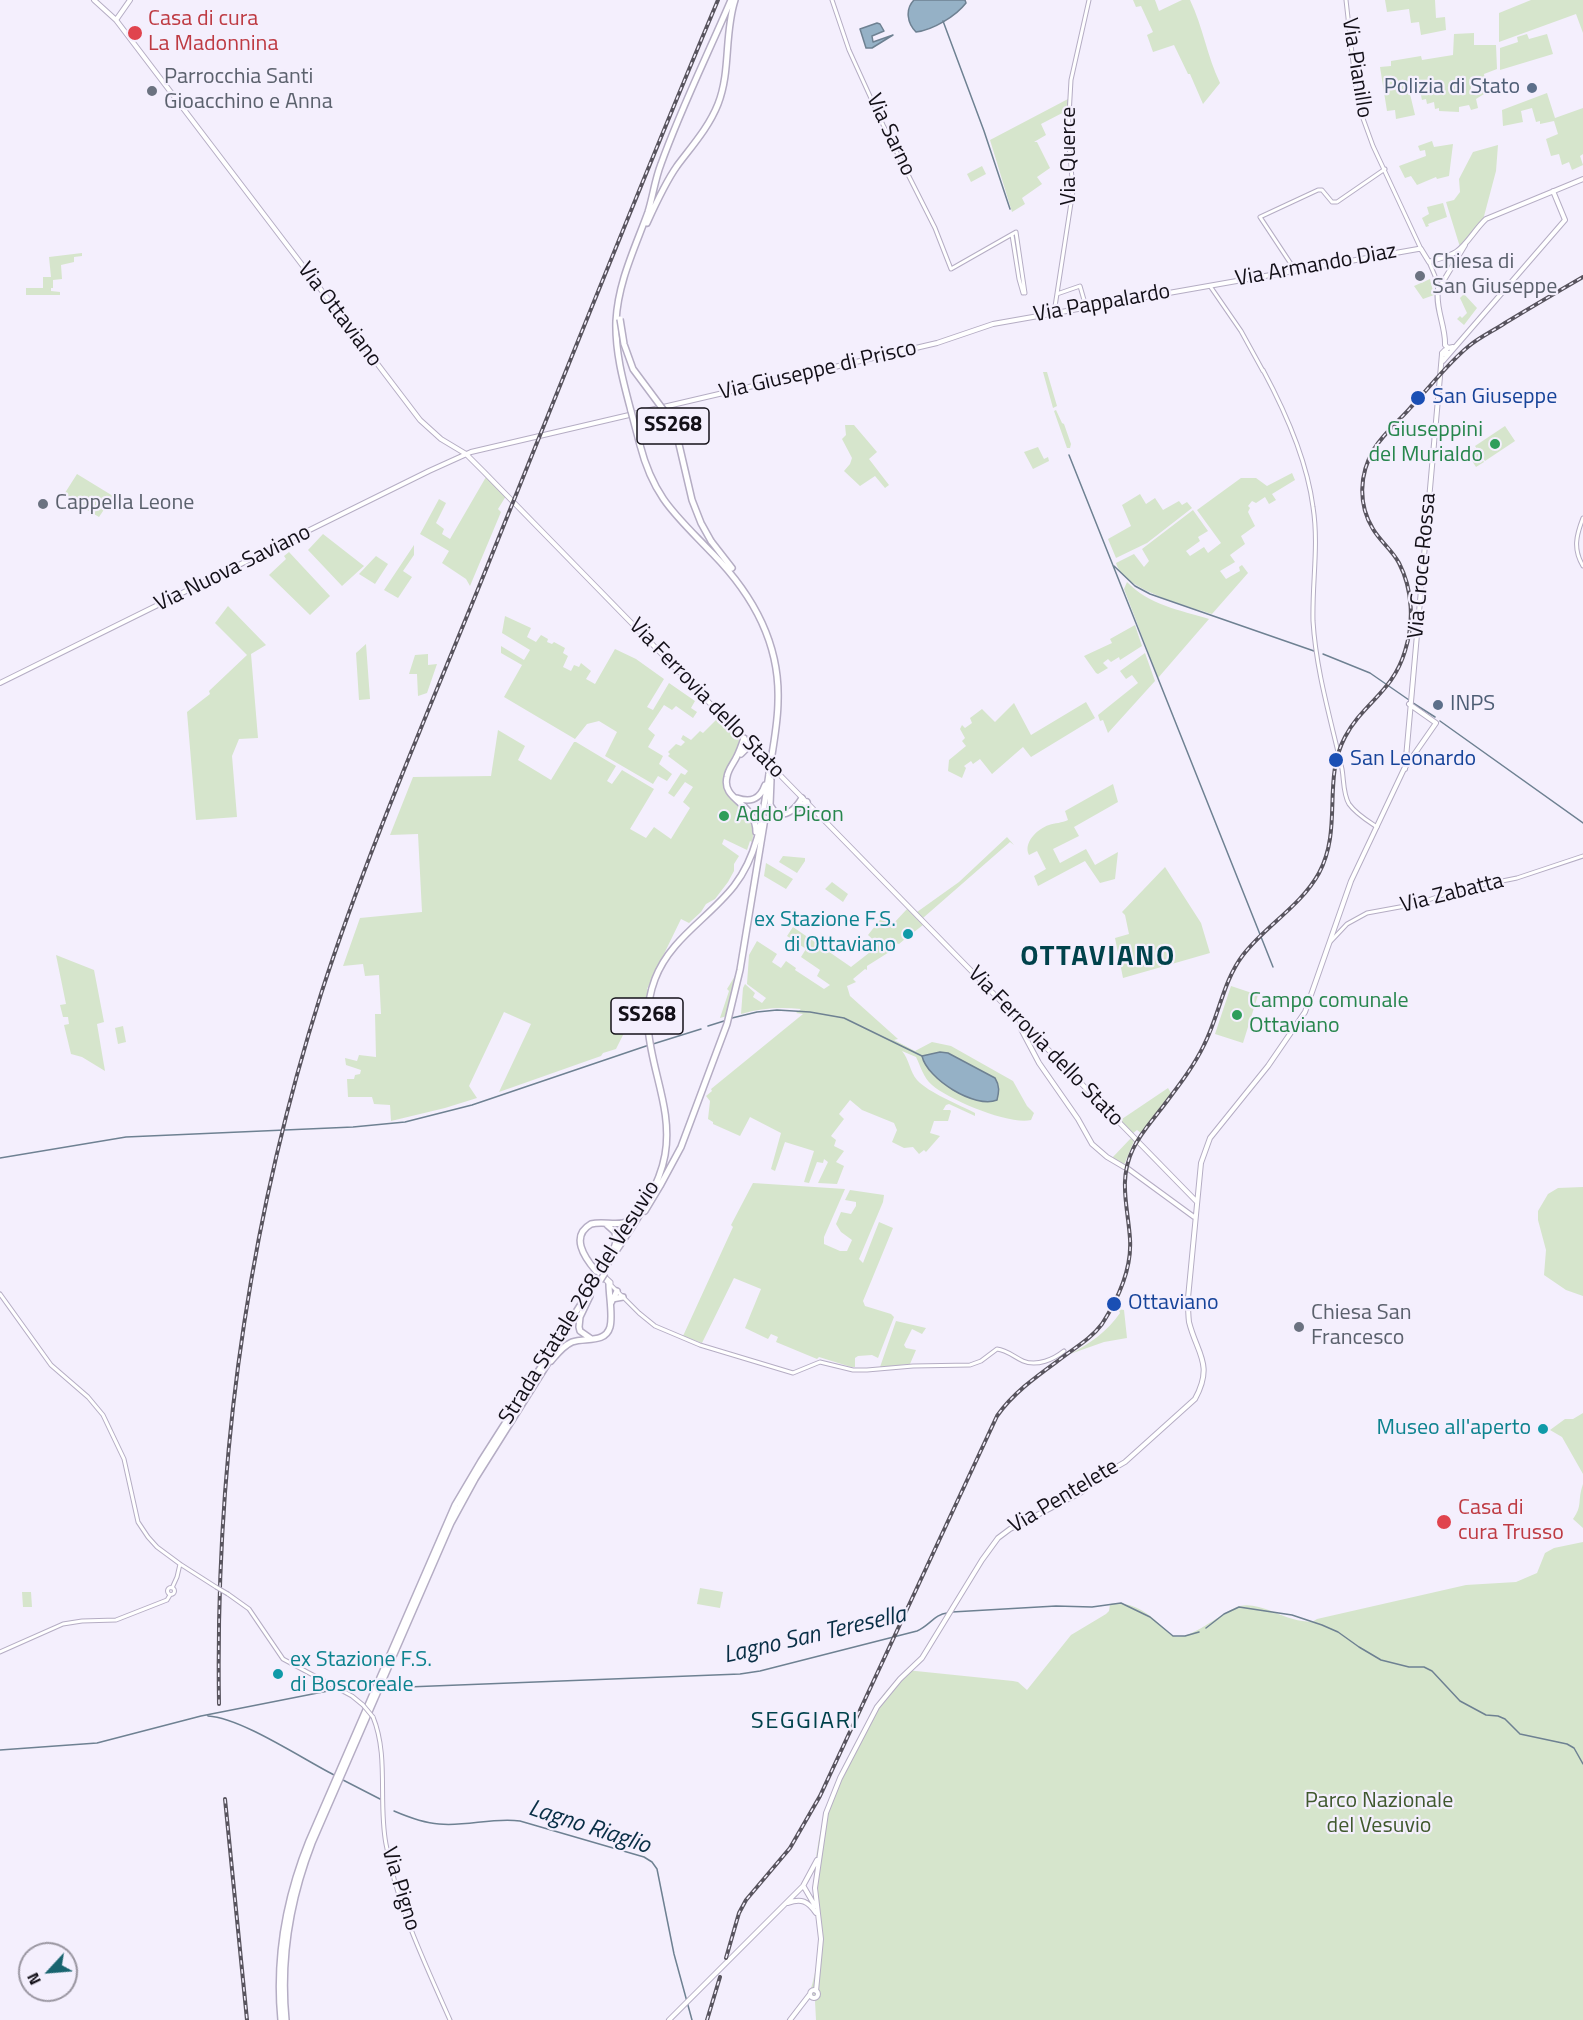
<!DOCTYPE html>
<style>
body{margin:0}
#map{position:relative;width:1583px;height:2020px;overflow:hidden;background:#f4effd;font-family:"Titillium Web",sans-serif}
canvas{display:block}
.north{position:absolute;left:18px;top:1942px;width:60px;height:60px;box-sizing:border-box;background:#f4effd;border:2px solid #9a96a1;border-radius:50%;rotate:244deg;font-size:16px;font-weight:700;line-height:24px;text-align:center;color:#131018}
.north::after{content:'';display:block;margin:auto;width:21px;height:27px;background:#18646f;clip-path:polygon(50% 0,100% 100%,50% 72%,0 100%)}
</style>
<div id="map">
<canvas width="1583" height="2020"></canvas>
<div class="north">N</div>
</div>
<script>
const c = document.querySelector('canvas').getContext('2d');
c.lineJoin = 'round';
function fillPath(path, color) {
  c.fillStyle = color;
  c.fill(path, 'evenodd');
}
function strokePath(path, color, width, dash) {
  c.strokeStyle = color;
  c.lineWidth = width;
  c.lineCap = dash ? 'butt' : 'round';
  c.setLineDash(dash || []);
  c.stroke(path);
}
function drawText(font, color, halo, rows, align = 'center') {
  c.font = font + ' "Titillium Web",sans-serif';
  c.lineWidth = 4.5;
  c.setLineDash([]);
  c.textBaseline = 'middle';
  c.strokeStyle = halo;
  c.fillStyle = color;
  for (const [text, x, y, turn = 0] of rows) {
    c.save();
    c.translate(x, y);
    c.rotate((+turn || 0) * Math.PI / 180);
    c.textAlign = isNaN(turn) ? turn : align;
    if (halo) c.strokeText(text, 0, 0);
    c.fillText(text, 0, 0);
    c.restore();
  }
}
fillPath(new Path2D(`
 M1133 0H1155L1159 11 1182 0H1190C1203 27 1207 56 1220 83L1203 104 1190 74H1188L1174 45 1153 52 1147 35 1153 32 1141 6 1136 7Z
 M1385 0H1435L1436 18 1445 17 1446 30 1421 35 1419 22 1411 23 1409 9 1387 12Z
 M1531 0H1583V33L1576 14 1499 42V13Z
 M1474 33V45H1496L1497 69 1484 74 1485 81 1471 83V89L1483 90 1484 94 1476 99 1478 108 1471 110 1469 105 1459 107V112L1439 111V108L1435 109 1434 102 1427 104 1426 99 1422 100 1420 91 1410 94 1415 115 1396 119 1395 110 1387 111 1380 67 1391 66V61L1421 56 1422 60 1453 55 1454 34Z
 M1527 34 1529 39 1547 34 1553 54 1500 70V48L1518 42 1517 37Z
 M1547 93 1555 118 1583 108V154L1580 156 1583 165 1572 170 1569 162 1562 165 1559 154 1551 156 1546 139 1558 134 1554 121 1540 124V121L1536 122 1532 108 1521 111 1523 122 1503 126 1502 110Z
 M1068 99V110L1041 124 1046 135 1034 142H1037L1050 168 1037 177 1042 184 1022 198 1025 204 1012 212 990 140Z
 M1432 141 1434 147 1453 144 1449 176 1437 179 1436 177 1417 185 1411 176 1405 178 1399 166 1426 156 1425 150 1420 151 1418 146Z
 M1498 145 1496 171 1483 220 1460 247 1446 202 1454 200 1460 192 1459 179 1473 152Z
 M982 166 986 174 971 182 967 174Z
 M1443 203 1447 217 1428 224 1429 226 1426 227 1422 218 1429 214 1427 207Z
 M82 253V256L74 257V262L61 265 62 279 53 280V288H51V291L60 292V295H26V288H43V277H51L49 257Z
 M1430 279 1434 295 1423 299 1414 286Z
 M1464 294 1477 308 1464 325 1457 319 1460 316 1462 318 1467 313 1460 298Z
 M1043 372H1047L1057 406 1053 408Z
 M1056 410 1062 423 1064 424 1071 444 1070 448H1067L1054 411Z
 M845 425H854L877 452 869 459 889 485 885 488 875 476 860 486 844 471 850 464 852 458 842 439 846 435Z
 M1505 426 1515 441 1485 461 1475 446Z
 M1038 447 1044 459 1048 457 1049 461 1033 469 1024 452Z
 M1475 448 1484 462 1476 467 1467 453Z
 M1292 473 1295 480 1272 494 1276 500 1269 504 1265 497 1256 503 1252 501 1248 506 1250 508 1248 512 1255 526 1241 536 1245 544 1230 555 1235 562 1220 571 1226 579 1240 571 1239 567 1242 565 1248 573 1212 614C1188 606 1123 590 1116 563L1134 554 1144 567 1149 561 1142 549 1193 510 1208 531 1198 537 1200 541 1186 551 1190 556 1204 547 1208 553 1221 543 1197 510 1241 478H1256L1267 486Z
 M77 474 113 496 99 517 63 496Z
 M486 477 506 496 498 509 501 512 470 586 466 579 442 563 449 551 420 534 439 499 446 503 436 523 444 529 442 534 450 539Z
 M1140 494 1146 504 1155 498 1163 510 1179 501 1182 505 1187 502 1192 508 1147 543 1116 558 1108 539 1131 526 1122 505Z
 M323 534 364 566 342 586 308 550Z
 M414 545V555L403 571 412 577 398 598 384 590Z
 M289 552 330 596 310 615 269 575 286 559 284 556Z
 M376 556 388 564 375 584 359 574Z
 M1127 582C1149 605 1180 610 1209 619L1158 678 1124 589Z
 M228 606 266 645 251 654 258 738 239 739 232 756 237 817 196 820 187 712 210 694 209 691 247 655 215 623Z
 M505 616 531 628 527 637 536 642 541 635 548 639 547 642 552 644 554 642 565 648 563 653 568 656 563 667 571 671 574 665 579 667 581 663 591 671 586 679 595 684 615 649 636 659 664 679 647 707 653 710 669 683 695 701 691 708 697 712 693 718 676 706 672 710 664 705 648 729 655 735 648 747 663 756 659 764 672 774 667 781 658 776 653 784 605 756 617 732 599 721 587 724 575 739 504 697 522 665 501 653V646L524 660 530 650 502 633Z
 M1135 625 1142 646 1120 660 1119 657 1111 662 1108 659 1103 663 1108 668 1098 674 1096 673 1084 656 1112 643 1110 639Z
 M366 644 370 699 359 700 356 653Z
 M1145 653 1155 681 1108 733 1103 720 1100 721 1098 715 1138 683 1132 675 1126 679 1120 671Z
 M428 654V665L437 664 427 693 418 696 417 674H409L415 655Z
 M1086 702 1095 718 1031 757 1023 747 992 774 980 759 973 764 971 761 964 766 966 768 962 778 948 771 949 760 966 746 962 741 965 738 960 729 962 725 965 728 972 723 970 718 982 709 995 722 1014 703 1031 735Z
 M719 717 734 734 732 737 739 739 738 751 724 781C738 799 758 818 752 842L750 841 747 850 724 839 722 844 739 856 734 864V871L728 882 715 899 706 904 701 912 689 923 681 919 647 989 649 990 645 1014 635 1011 616 1049 603 1053 601 1056 499 1092 531 1024 504 1012 469 1086 477 1098 445 1108 391 1121 390 1105 374 1104 372 1097H348L347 1079H354L355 1075 360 1074 361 1070 346 1065 345 1058 357 1061 359 1055 376 1057 375 1014H381L379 975 365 976 363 964 343 966 360 918 422 912 418 834 390 835 413 777 491 776 498 730 525 746 518 760 551 780 574 742H576L616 766 607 781 612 784 622 770 654 789 630 829 646 838 654 827 671 839 690 808 683 802 693 787 685 782 674 797 668 793 681 773 685 775 688 771 668 756 670 754 668 752 676 744 681 746 685 742 681 739 683 735 691 740 700 731 703 733Z
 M1113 784 1118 802 1074 827 1079 836 1053 849 1060 863 1086 849 1095 865 1118 852 1115 879 1100 883 1085 861 1038 886 1034 876 1046 869 1037 851 1029 855C1023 843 1037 829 1049 825 1055 823 1062 823 1068 820L1065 811Z
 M1007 837 1014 845 1010 842 923 918 917 912 959 882Z
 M783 856 805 858V861L797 873 779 862Z
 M766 863 793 879 786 889 764 876Z
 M1165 867 1201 923 1210 953 1123 978 1115 938 1129 934 1125 915 1122 912Z
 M832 882 848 894 843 902 825 889Z
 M907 909 923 925 914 932 911 929 903 935 905 939 899 944 896 943 893 946 894 949 867 966V970L865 969 853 979 856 982 847 986 850 996 898 1039 894 1040 915 1051 932 1042 951 1046 1013 1081 1027 1106 1034 1113 1031 1120C1009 1125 949 1100 932 1085 923 1077 921 1067 916 1057L902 1051C909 1059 910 1072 917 1080 929 1093 958 1104 975 1113V1116L949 1104 946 1105 943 1110H950L951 1111 948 1121H934L930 1133 940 1136 926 1152 924 1150 919 1154 913 1147 904 1148 892 1142 897 1130 894 1123 862 1110 850 1100 839 1114 844 1119 831 1136 836 1140 834 1146 844 1151 836 1162 844 1166 837 1184 818 1183 828 1162 824 1159 823 1163 817 1162 809 1183 804 1182 814 1151 785 1142 775 1171 771 1169 781 1133 750 1117 740 1136 713 1124V1122L708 1119 710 1101 706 1096 712 1091 711 1089 803 1014 796 1013 801 1009C780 1007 761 1008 741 1014L743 988 745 984 755 993 753 997 762 1003 766 998 747 984 749 955 757 941 777 954 772 962 781 968 786 961 796 968 795 970 824 989 830 985 817 976 820 970 801 957 806 949 787 936 793 927 851 967 879 945 868 935 883 916 893 924Z
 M56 955 94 970 104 1022 97 1024 105 1071 82 1057 71 1054 64 1025 69 1024 68 1017H63L60 1005 66 1004Z
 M738 971 727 1016 720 1018 729 991 727 989Z
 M1231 986 1258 995 1243 1043 1215 1034Z
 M123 1026 126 1042 118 1044 115 1028Z
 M1168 1088 1171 1093 1141 1133 1137 1130 1132 1134 1119 1121Z
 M1131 1138 1134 1141 1124 1165 1112 1158Z
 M753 1183 845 1189 824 1237V1244L840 1251H847L852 1240 841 1232 836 1224 841 1212 851 1214 856 1206V1202L845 1200 850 1190 884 1195 883 1202 859 1259 863 1263 879 1222 893 1228 863 1301 865 1306 891 1314 894 1317 878 1358 872 1355 858 1356 855 1358V1367H851L819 1357 817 1359 776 1342 778 1337 771 1334 768 1339 745 1328 761 1289 734 1278 702 1343 683 1336 733 1227 731 1225Z
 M1583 1187V1296L1566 1290 1544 1275 1546 1250 1538 1220V1211L1548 1194 1558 1188Z
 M1118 1309 1124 1310 1127 1338 1104 1342 1070 1354C1088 1345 1108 1331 1120 1313Z
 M896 1321 926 1328 922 1334 912 1329 904 1345 906 1348 916 1350 910 1364 880 1367Z
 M1583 1413V1474L1562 1437 1550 1430 1565 1419H1573Z
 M1583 1484V1528L1573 1519C1583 1505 1577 1502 1583 1484Z
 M1583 1542V2020H816L815 2001 810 1992C817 1969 820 1948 818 1924 817 1912 814 1900 814 1888 815 1837 828 1793 854 1749 863 1735 868 1718 877 1704 885 1690 895 1682 906 1670L1013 1681 1018 1682 1027 1690 1071 1635 1106 1614 1109 1611 1110 1604C1132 1601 1147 1612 1163 1627 1166 1630 1169 1634 1173 1636 1190 1642 1222 1611 1240 1606 1257 1602 1278 1615 1293 1619 1299 1621 1306 1621 1312 1622L1317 1619 1466 1585 1516 1582 1537 1573 1545 1553 1554 1548Z
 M700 1588 723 1592 720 1608 697 1604Z
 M22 1592H31L32 1607H23Z`), '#d6e5cc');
const water = new Path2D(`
 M914 0H965L966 3C956 16 933 30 916 32 907 23 905 9 914 0Z
 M877 23 880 24 884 31 872 36 873 42 893 35 872 48H866L860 29Z
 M940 1052 948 1053 995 1078C1000 1086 999 1092 997 1100 975 1109 927 1079 922 1056Z`);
fillPath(water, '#95b1c6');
strokePath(water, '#6e8192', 1.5);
strokePath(new Path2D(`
 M943 21 984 131 1010 209
 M1069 455 1273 967
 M1114 566 1135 586 1150 594 1314 651
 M1323 654 1370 673 1409 700
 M1413 703 1435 717
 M1440 721 1583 823
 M732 1018 757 1012 777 1010 810 1012 844 1018 922 1056
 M708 1026 724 1021
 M653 1044 701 1029
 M0 1158 126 1137 353 1127 405 1122 472 1105 649 1045
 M952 1612 1056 1606 1092 1607 1121 1603 1150 1617 1173 1636H1185L1199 1632
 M1206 1628 1224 1614 1239 1607 1292 1615 1322 1625 1338 1632 1359 1647 1381 1660 1409 1667H1424L1432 1671 1460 1701 1486 1715 1498 1716 1505 1719 1520 1734 1567 1744 1574 1748 1583 1764
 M382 1688 740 1674 760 1671 917 1631C929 1626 935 1614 947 1613
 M343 1689 374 1688
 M208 1716C242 1718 304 1760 336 1776
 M0 1750 97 1743 201 1716 338 1689
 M343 1780 380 1799
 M394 1811C408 1817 424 1823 439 1824 466 1827 493 1817 520 1821L644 1857 652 1862 657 1869 674 1954 692 2020`), '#6e8192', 1.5);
const tertiary = new Path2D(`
 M832 0 849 50 884 127 935 228 951 269 1016 232 1025 293
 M1346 0 1356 89 1361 113 1373 146 1421 249
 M1012 235 1019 279 1023 293
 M1429 262 1435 276 1438 290
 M1295 270 1260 217 1318 190H1322L1332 202H1337L1385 169
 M1210 286 1241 331 1263 371
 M1057 294 1080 286 1086 307
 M1054 313 1073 190 1068 133 1071 80 1089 0
 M1263 370C1285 411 1307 460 1313 507 1319 545 1312 582 1313 621 1316 671 1331 720 1342 769 1344 780 1343 794 1349 804 1356 814 1368 821 1377 827
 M1583 518C1576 536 1573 549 1583 566
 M1331 941 1347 924 1367 913 1416 904 1458 890 1517 878 1583 856
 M611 1285V1282L596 1268V1271L609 1284 611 1285 639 1313 655 1326 700 1345 793 1373 820 1362 853 1370H867L913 1366 970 1365 981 1361 997 1349C1007 1350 1014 1357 1023 1361 1037 1367 1054 1359 1064 1351
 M0 1294 51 1365 88 1397 103 1415 124 1459 138 1522 148 1537 157 1547 180 1564 216 1587
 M167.5 1591a3.5 3.5 0 1 1 7 0a3.5 3.5 0 1 1-7 0Z
 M172 1588 177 1577 180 1564
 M228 1594 249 1609 283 1659 352 1696 363 1705
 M0 1652 63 1624 82 1621 116 1620 167 1600 170 1595
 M373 1717C389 1756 378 1802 386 1844 397 1906 425 1963 450 2020`);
const secondary = new Path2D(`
 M94 0 116 20 420 420 441 439 466 454 484 472 1197 1202
 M116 20 130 0
 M1453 347 1448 348 1445 345C1446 327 1435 308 1438 290L1465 245
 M1445 350 1448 353 1446 355 1442 353Z
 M1443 361 1565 220 1553 191
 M0 683 429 471 471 452 937 343 993 324 1418 249H1421L1429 262C1437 259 1448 257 1456 252 1467 245 1475 229 1486 219L1583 179
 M1405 769 1442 354
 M1021 1024V1029L1039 1063 1078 1119 1092 1144 1107 1157 1124 1167
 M1127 1168 1194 1217
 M804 1887 815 1906
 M788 1903C801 1898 808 1901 816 1913
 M810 1994a4 4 0 1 1 8 0a4 4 0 1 1-8 0Z
 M816 1991 821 1939 815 1888 826 1813 840 1778 877 1707 900 1679 922 1658 982 1560 998 1538 1010 1529 1080 1493 1106 1473 1125 1462 1195 1399C1214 1364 1197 1354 1189 1322 1188 1314 1188 1306 1188 1298L1201 1163 1210 1138 1268 1066 1305 1012 1351 881 1404 769 1436 723 1409 704
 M669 2020 803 1886 817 1860
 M790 2020 810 1994`);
const trunk = new Path2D(`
 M647 223C656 203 665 183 677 166 692 146 709 127 718 104 731 71 724 34 735 0
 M631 411C623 381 615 352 616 321 618 282 635 248 648 212 653 196 655 179 661 164 681 108 708 54 731 0
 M640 445C654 499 677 516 713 554 752 594 780 644 778 701 778 721 774 741 771 761
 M711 541 732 568
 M744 738C742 744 740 750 737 756 734 763 728 769 727 777 721 801 756 802 756 832
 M741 754 750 745
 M771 780 770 805 776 814C789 816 796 808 802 798
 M737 798C751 803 760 799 765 785
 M798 808 807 802
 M645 1211 660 1186 681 1147 727 1024 740 970 765 818
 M606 1224 615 1232 616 1242 614 1248
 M596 1271C584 1257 570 1236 591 1224 607 1220 624 1230 635 1215
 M603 1271C625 1236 658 1195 665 1155 676 1094 631 1042 655 979 670 939 708 919 734 886 759 854 763 813 769 774
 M612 1299 623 1297
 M611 1303 617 1291
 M590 1338 580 1331 579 1327 580 1317 590 1296
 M551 1361C558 1353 563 1346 572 1342 585 1337 605 1344 610 1327 613 1316 609 1296 609 1284
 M281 2020C275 1958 286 1898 309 1841L455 1505 481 1461 597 1279
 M286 2020C280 1959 290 1900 312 1843L451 1523 475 1479 551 1358`);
strokePath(tertiary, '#b5adc4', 5);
strokePath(secondary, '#b5adc4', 6);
strokePath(trunk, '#b5adc4', 8);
strokePath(tertiary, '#fff', 3);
strokePath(secondary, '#fff', 4);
strokePath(trunk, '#fff', 5);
const rail = new Path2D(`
 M219 1704C215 1463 248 1224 321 994 368 849 430 708 487 567 563 378 639 188 718 0
 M225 1799 247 2020
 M726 1958 739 1913 746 1900 790 1848 820 1796 997 1416C1013 1393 1037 1376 1059 1360 1074 1348 1090 1340 1102 1324 1118 1299 1132 1269 1130 1239 1128 1207 1118 1180 1133 1149 1140 1134 1151 1122 1161 1109 1176 1089 1193 1068 1204 1045 1219 1016 1223 981 1243 955 1265 926 1301 906 1319 873 1343 828 1322 780 1345 737 1363 703 1393 692 1405 651 1414 623 1413 590 1399 563 1392 550 1380 541 1373 529 1358 505 1359 474 1374 449 1384 433 1399 421 1411 407 1430 387 1448 363 1469 346 1480 337 1493 331 1505 323 1530 308 1557 292 1583 277
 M707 2020 720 1977`);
strokePath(rail, '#58545e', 4);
strokePath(rail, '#f4effd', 1.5, [4.5]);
const tertiaryBridge = new Path2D(`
 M216 1587 228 1594
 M363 1705 373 1717`);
const trunkBridge = new Path2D(`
 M620 319 624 344 633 369 665 412 678 440 692 500 701 523 711 541
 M631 411 640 445
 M769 774 771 761
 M600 1281 605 1273`);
strokePath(tertiaryBridge, '#b5adc4', 5, []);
strokePath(trunkBridge, '#b5adc4', 8, []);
strokePath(tertiaryBridge, '#fff', 3);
strokePath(trunkBridge, '#fff', 5);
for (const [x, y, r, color] of [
 [135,33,8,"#e0444e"],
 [1532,88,6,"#5c6f8a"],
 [152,91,6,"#6b7280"],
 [1420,276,6,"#6b7280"],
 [1418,398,8,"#1a4fb4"],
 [1495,444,6,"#2e9e5b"],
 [43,504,6,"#6b7280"],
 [1438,705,6,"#5c6f8a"],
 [1336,760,8,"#1a4fb4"],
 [724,816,6,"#2e9e5b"],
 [908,934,6,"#0f9aa8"],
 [1237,1015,6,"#2e9e5b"],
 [1114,1304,8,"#1a4fb4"],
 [1299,1327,6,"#6b7280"],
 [1543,1429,6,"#0f9aa8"],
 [1444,1522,8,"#e0444e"],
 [278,1674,6,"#0f9aa8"]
]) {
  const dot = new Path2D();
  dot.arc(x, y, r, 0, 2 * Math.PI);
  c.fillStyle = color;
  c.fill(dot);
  strokePath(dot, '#f4effd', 2);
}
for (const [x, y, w] of [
 [673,426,72],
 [647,1016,72]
]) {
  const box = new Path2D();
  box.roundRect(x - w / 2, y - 18, w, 36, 4.5);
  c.fillStyle = '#f4effd';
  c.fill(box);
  strokePath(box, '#131018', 1.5);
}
drawText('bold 21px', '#131018', null, [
 ["SS268",673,426],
 ["SS268",647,1016]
]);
drawText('22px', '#be3a42', '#f4effd', [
 ["Casa di cura",148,20],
 ["La Madonnina",148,45],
 ["Casa di",1458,1509],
 ["cura Trusso",1458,1534]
], 'left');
drawText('22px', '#131018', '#f4effd', [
 ["Via Pianillo",1356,68,81],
 ["Via Sarno",890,135,65],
 ["Via Querce",1070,156,-90],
 ["Via Armando Diaz",1316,266,-10],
 ["Via Pappalardo",1102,304,-10],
 ["Via Ottaviano",339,315,53],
 ["Via Giuseppe di Prisco",818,371,-13],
 ["Via Croce Rossa",1423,566,-85],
 ["Via Nuova Saviano",233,569,-26],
 ["Via Ferrovia dello Stato",706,699,46],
 ["Via Zabatta",1452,894,-14],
 ["Via Ferrovia dello Stato",1045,1047,46],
 ["Strada Statale 268 del Vesuvio",580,1303,-58],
 ["Via Pentelete",1064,1497,-31],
 ["Via Pigno",400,1889,73]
]);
drawText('22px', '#5b616d', '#f4effd', [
 ["Parrocchia Santi",164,78],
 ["Gioacchino e Anna",164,103],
 ["Chiesa di",1432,263],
 ["San Giuseppe",1432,288],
 ["Cappella Leone",55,504],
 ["Chiesa San",1311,1314],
 ["Francesco",1311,1339]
], 'left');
drawText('22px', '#4e5e75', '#f4effd', [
 ["Polizia di Stato",1520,88],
 ["INPS",1450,705,"left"]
], 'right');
drawText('22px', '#164399', '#f4effd', [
 ["San Giuseppe",1432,398],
 ["San Leonardo",1350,760],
 ["Ottaviano",1128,1304]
], 'left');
drawText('22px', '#27864d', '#f4effd', [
 ["Giuseppini",1483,431,"right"],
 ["del Murialdo",1483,456,"right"],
 ["Addo' Picon",736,816],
 ["Campo comunale",1249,1002],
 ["Ottaviano",1249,1027]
], 'left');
drawText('22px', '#0d838f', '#f4effd', [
 ["ex Stazione F.S.",896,921],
 ["di Ottaviano",896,946],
 ["Museo all'aperto",1531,1429],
 ["ex Stazione F.S.",290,1661,"left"],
 ["di Boscoreale",290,1686,"left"]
], 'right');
drawText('22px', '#40592e', '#f4effd', [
 ["Parco Nazionale",1379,1802],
 ["del Vesuvio",1379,1827]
]);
drawText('italic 24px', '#082e45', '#f4effd', [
 ["Lagno San Teresella",815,1636,-13],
 ["Lagno Riaglio",589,1828,18]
]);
c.letterSpacing = '1.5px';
drawText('24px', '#00424b', '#f4effd', [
 ["SEGGIARI",805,1722]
]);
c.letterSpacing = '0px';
c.letterSpacing = '1.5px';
drawText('bold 28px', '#00424b', '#f4effd', [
 ["OTTAVIANO",1098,958]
]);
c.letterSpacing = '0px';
</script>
